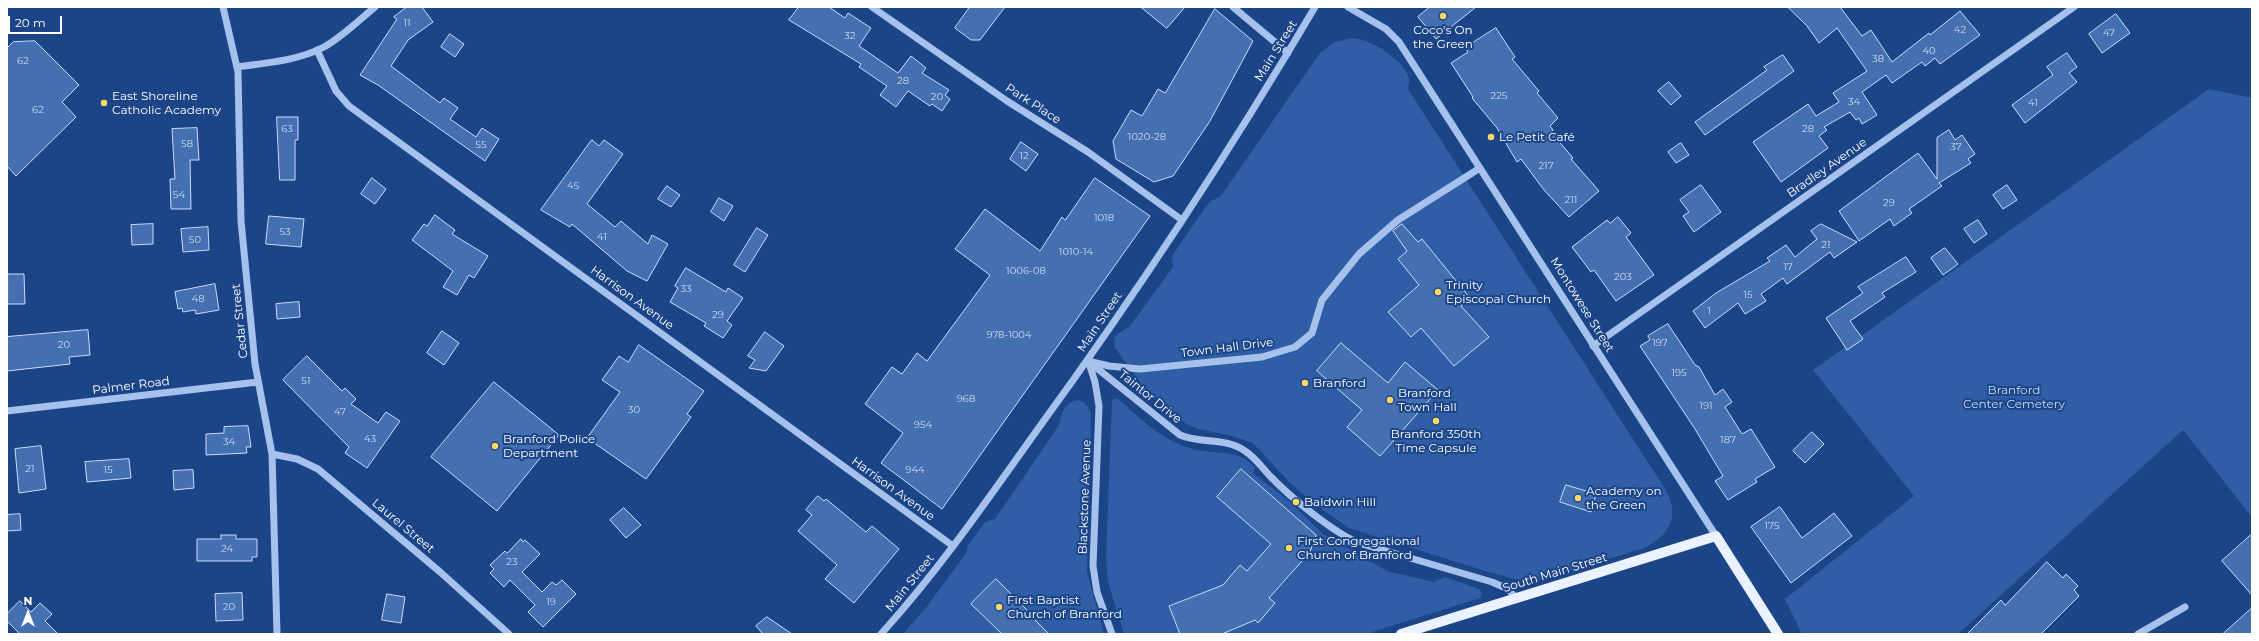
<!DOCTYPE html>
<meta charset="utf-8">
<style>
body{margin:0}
#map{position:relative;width:2259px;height:641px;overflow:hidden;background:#1c4588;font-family:Montserrat,sans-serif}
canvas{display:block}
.frame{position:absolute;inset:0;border:8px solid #fff;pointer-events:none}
.north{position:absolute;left:8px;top:593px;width:40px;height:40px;-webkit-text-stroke:3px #1c4588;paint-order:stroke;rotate:0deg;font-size:11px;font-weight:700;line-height:16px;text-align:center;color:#fff}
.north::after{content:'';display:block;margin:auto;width:14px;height:18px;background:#fff;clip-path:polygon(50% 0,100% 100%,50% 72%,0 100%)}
.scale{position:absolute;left:8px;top:16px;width:54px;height:18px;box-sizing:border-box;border:2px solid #fff;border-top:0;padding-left:5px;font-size:12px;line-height:14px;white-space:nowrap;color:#fff;-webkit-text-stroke:3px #1c4588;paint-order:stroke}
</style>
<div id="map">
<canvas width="2259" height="641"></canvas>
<div class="frame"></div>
<div class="north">N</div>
<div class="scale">20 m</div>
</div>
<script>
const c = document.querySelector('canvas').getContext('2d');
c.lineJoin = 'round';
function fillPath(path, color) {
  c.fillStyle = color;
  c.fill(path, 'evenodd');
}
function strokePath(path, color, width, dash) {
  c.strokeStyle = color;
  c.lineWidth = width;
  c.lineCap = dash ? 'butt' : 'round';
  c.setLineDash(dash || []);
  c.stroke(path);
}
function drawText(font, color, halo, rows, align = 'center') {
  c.font = font + ' Montserrat,sans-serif';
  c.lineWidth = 4;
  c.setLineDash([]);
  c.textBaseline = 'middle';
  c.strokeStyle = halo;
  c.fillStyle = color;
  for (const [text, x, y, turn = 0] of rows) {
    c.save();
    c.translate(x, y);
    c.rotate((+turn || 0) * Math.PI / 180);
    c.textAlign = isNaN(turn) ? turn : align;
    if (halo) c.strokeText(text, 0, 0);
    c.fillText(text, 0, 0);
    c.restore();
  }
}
fillPath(new Path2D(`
 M1353 38C1372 40 1404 59 1409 79 1410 82 1408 86 1408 89L1665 489C1681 515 1670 535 1644 548L1530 583 1485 571 1349 528 1324 511 1291 484 1253 443 1232 436 1199 429 1186 424 1145 389 1115 348 1114 339 1116 335 1130 326 1173 267 1172 256 1205 208 1211 201 1220 197 1320 53 1335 42Z
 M2209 89 2252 98V517L2183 430 1958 634H1802L1785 599 1914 496 1813 370Z
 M1117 398C1140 418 1162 441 1193 449 1214 455 1241 448 1255 468L1253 473 1290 502 1323 534 1387 571 1434 582 1445 577 1479 589 1482 594 1480 598 1366 634H1124L1108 582 1106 558 1112 400Z
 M1079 400 1085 403 1091 413 1087 572 1104 634H903L925 609 967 552V547L985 522 995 519 1059 425C1062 413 1064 402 1079 400Z`), '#2f5ea6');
const building = new Path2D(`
 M407 7H422L433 22 408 40 391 66 440 103 444 98 458 108 450 119 476 137 482 128 499 139 485 161 378 85 360 75 397 19 394 17Z
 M799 7H829L845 18 848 13 871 28 859 46 898 73 911 56 926 68 922 73 949 90 945 95 950 99 942 111 932 104 930 106 908 91 896 107 880 95 887 86 859 67 861 64 789 20Z
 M970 7H1005L980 40H971L955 28Z
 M1141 7H1185L1167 28Z
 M1430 7H1476L1436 39 1418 17Z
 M1788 7H1840L1862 36 1871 30 1892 62 1929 33 1930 35 1960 11 1980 35 1940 64 1935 58 1925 66 1922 62 1892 83 1886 75 1862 92 1877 115 1862 124 1859 118 1856 120 1850 112 1824 127 1827 130 1819 136 1828 148 1781 182 1753 142 1808 104 1816 116 1839 102 1833 93 1867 71 1837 28 1819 43 1807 26Z
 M1215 9 1253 41 1210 121 1173 176 1154 182 1116 159 1113 141 1131 110 1142 116 1158 89 1165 93Z
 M2116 14 2130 33 2102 53 2089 34Z
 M1496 28 1515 57 1512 59 1539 91 1537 93 1558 118 1550 126 1553 130 1551 132 1573 158 1571 159 1599 191 1569 217 1544 190 1521 159 1517 162 1497 128 1472 98 1473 97 1451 63 1468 52 1465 48Z
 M450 34 464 44 455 57 441 47Z
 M35 41 79 85 62 102 76 117 16 176 7 166V48L13 42Z
 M2067 53 2077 67 2069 73 2077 82 2025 123 2012 105 2053 75 2047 67Z
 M1783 55 1794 71 1705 135 1695 122 1767 70 1764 67Z
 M1669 82 1681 96 1671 105 1658 91Z
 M277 117H298V140H295V180H280Z
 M197 128 199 160H190L191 209H171L170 179H175L172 129Z
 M1949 130 1955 140 1962 135 1975 154 1968 159 1971 163 1939 183 1942 186 1909 209 1912 213 1894 226 1890 219 1859 241 1839 211 1918 153 1937 179V138Z
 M592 140 599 146 604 140 623 154 587 204 615 227 621 221 648 244 652 235 668 244 647 281 627 271 572 224 570 227 541 210Z
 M1021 142 1038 154 1026 171 1010 159Z
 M1681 143 1689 155 1676 163 1668 152Z
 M372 178 386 189 375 204 361 194Z
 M1095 178 1150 216 942 509 881 463 903 433 865 404 892 367 902 374 917 353 927 361 990 275 955 249 985 209 1040 251 1062 217 1065 220Z
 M1701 185 1721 212 1694 232 1683 216 1689 212 1680 200Z
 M2007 185 2017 200 2003 209 1993 195Z
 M667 186 680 195 671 207 658 199Z
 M719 198 733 206 724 221 711 212Z
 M435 215 455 230 452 234 488 256 474 278 469 275 457 295 443 287 453 271 412 240 424 224 427 226Z
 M269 216 304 219 301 247 266 244Z
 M1618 217 1631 233 1626 237 1654 275 1616 301 1594 270 1591 272 1572 247 1607 220 1610 223Z
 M1978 220 1987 234 1974 243 1964 229Z
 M153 224V244L132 245 131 225Z
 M1402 224 1418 242 1422 239 1470 298 1461 306 1489 337 1454 366 1421 328 1411 337 1388 312 1419 285 1398 259 1407 251 1393 231Z
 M1821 224 1857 242 1834 258 1830 252 1787 284 1783 278 1761 294 1766 301 1745 314 1738 303 1705 328 1693 311 1716 293 1770 261 1767 258 1786 245 1795 257 1817 239 1811 231Z
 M208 227 209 250 183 252 181 229Z
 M757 228 768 235 745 272 734 265Z
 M1945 248 1958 264 1943 275 1931 258Z
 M1906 257 1916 272 1882 293 1885 297 1850 321 1863 339 1847 350 1826 318 1863 293 1858 287Z
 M686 268 726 292 728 288 743 298 727 321 732 325 723 338 704 326 706 323 670 302 678 288 675 286Z
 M8 274H24L25 304H8Z
 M215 284 219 310 196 314 195 310 183 312 182 308 178 309 175 292Z
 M299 302 300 317 277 319 276 304Z
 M1668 324 1695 365 1699 367 1715 395 1723 389 1732 402 1725 407 1742 434 1751 429 1775 467 1755 479 1757 482 1728 500 1715 481 1723 476 1695 429 1640 346 1650 340 1648 336Z
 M88 330 90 355 69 357 70 364 7 371V337Z
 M442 331 459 343 444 365 427 353Z
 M765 332 784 346 766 371 749 368 755 360 748 356Z
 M1341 343 1388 383 1405 362 1438 390 1380 456 1347 427 1362 410 1317 371Z
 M639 345 704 391 687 414 691 417 646 479 587 438 620 392 602 380 619 356 628 362Z
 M307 356 342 391 345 388 356 399 351 404 378 423 386 412 400 421 367 468 345 453 349 447 283 380Z
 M494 382 559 435 497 511 431 457Z
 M248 426 251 447H246L247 453 206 455V434L224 433V427Z
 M1812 432 1824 444 1805 463 1793 451Z
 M41 446 46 489 19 493 15 449Z
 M129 459 131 478 87 482 85 462Z
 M1241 469 1316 535 1310 552 1269 598 1275 603 1258 623 1255 620 1222 634H1180L1169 606 1223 585 1240 565 1247 571 1271 544 1217 497Z
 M193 470 194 488 174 490 173 471Z
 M1566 485 1596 494 1591 512 1560 502Z
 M818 496 824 501 826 499 866 532 872 526 899 549 854 603 825 579 837 565 798 531 812 515 806 510Z
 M1780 507 1802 538 1834 513 1852 536 1791 583 1751 527Z
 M624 508 641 525 626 538 610 520Z
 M20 514 21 530 7 531V515Z
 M2252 534V595L2222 561Z
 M221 535H236V539H257V557H252V561H197V539H221Z
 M521 539 523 542 525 540 540 554 522 572 542 592 552 582 556 585 562 580 576 594 543 627 528 612 535 605 510 580 504 587 490 573 494 569 490 565 505 551 507 553Z
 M2047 562 2063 578 2066 574 2078 586 2074 590 2079 596 2041 634H1967L2001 600 2005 605Z
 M996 579 1027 610 1026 611 1049 634H1002L971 604Z
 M242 593 243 620 216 621 215 594Z
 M387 594 405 597 401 623 382 620Z
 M20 601 31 612 40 603 52 614 45 621 58 634H20L7 621V614Z
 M2252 608V634H2223Z
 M767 617 792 634H763L756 626Z`);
fillPath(building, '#446fb1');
strokePath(building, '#caddf9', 1);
strokePath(new Path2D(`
 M223 7 238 72 241 221 255 364 272 454 277 634
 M872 7 1007 101 1088 152 1182 220
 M1233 7 1288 53
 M1348 7 1386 29 1399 42 1716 536
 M317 50 336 91 349 106 953 546
 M237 67C266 63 297 61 324 47 342 37 358 21 375 7
 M1593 346 2074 7
 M1088 361 1180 435C1201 444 1226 437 1245 451 1256 458 1262 468 1271 477 1290 497 1334 533 1359 543L1492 582 1508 589 1516 598
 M1092 362 1109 366 1140 369 1262 357 1295 347 1312 333 1322 300 1359 254 1398 220 1480 168
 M1089 363 1095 382 1099 406 1093 566 1097 592 1112 634
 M7 411 258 382
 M272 454 297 459 318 469 439 571 509 634
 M881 634C938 571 986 502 1035 433 1135 296 1229 153 1315 7
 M2138 634 2185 607`), '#a5c1ec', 7);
strokePath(new Path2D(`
 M1401 634 1716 536 1778 634`), '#eaf1ff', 10);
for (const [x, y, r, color] of [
 [1443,16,4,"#fdd862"],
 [104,103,4,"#fdd862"],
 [1491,137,4,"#fdd862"],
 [1438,292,4,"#fdd862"],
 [1305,383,4,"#fdd862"],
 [1390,400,4,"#fdd862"],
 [1436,421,4,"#fdd862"],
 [495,446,4,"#fdd862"],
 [1578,498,4,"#fdd862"],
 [1296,502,4,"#fdd862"],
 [1289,548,4,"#fdd862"],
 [999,607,4,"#fdd862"]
]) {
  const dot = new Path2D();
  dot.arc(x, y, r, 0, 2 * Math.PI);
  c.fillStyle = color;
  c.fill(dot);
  strokePath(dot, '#1c4588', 1.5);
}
drawText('10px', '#d0dbec', null, [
 ["11",407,23],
 ["42",1960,30],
 ["47",2109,33],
 ["32",850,36],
 ["40",1929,51],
 ["38",1878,59],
 ["62",23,61],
 ["28",903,81],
 ["225",1499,96],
 ["20",937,97],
 ["34",1854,102],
 ["41",2033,103],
 ["62",38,110],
 ["63",287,129],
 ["28",1808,129],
 ["1020-28",1147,137],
 ["58",187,144],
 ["55",481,145],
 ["37",1956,147],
 ["12",1024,156],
 ["217",1546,166],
 ["45",573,186],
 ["54",179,195],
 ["211",1571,200],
 ["29",1889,203],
 ["1018",1104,218],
 ["53",285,232],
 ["41",602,237],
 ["50",195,240],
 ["21",1826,245],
 ["1010-14",1076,252],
 ["17",1788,267],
 ["1006-08",1026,271],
 ["203",1623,277],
 ["33",686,289],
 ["15",1748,295],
 ["48",198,299],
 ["1",1709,311],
 ["29",718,315],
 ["978-1004",1009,335],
 ["197",1660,343],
 ["20",64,345],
 ["195",1679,373],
 ["51",306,381],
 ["968",966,399],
 ["191",1706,406],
 ["30",634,410],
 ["47",340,412],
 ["954",923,425],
 ["43",370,439],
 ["187",1728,440],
 ["34",229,442],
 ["21",30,469],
 ["15",108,470],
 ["944",915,470],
 ["175",1772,526],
 ["24",227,549],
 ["23",512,562],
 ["19",551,602],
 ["20",229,607]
]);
drawText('12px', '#fff', '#1c4588', [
 ["Coco's On",1443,30,"center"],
 ["the Green",1443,44,"center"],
 ["East Shoreline",112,96],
 ["Catholic Academy",112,110],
 ["Le Petit Café",1499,137],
 ["Trinity",1446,285],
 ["Episcopal Church",1446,299],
 ["Branford",1313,383],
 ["Branford",1398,393],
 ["Town Hall",1398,407],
 ["Branford 350th",1436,434,"center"],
 ["Time Capsule",1436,448,"center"],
 ["Branford Police",503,439],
 ["Department",503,453],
 ["Academy on",1586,491],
 ["the Green",1586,505],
 ["Baldwin Hill",1304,502],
 ["First Congregational",1297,541],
 ["Church of Branford",1297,555],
 ["First Baptist",1007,600],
 ["Church of Branford",1007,614]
], 'left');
drawText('12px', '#fff', '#1c4588', [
 ["Main Street",1276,51,-58],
 ["Park Place",1033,104,33],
 ["Bradley Avenue",1827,168,-35],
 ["Harrison Avenue",632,298,36],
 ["Montowese Street",1582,305,58],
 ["Cedar Street",240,321,-96],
 ["Main Street",1100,322,-56],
 ["Town Hall Drive",1227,348,-7],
 ["Palmer Road",131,386,-7],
 ["Taintor Drive",1150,397,39],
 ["Harrison Avenue",893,489,36],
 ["Blackstone Avenue",1085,497,-88],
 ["Laurel Street",403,526,40],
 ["South Main Street",1555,573,-17],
 ["Main Street",910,583,-51]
]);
drawText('12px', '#caddf9', '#1c4588', [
 ["Branford",2014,390],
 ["Center Cemetery",2014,404]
]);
</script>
